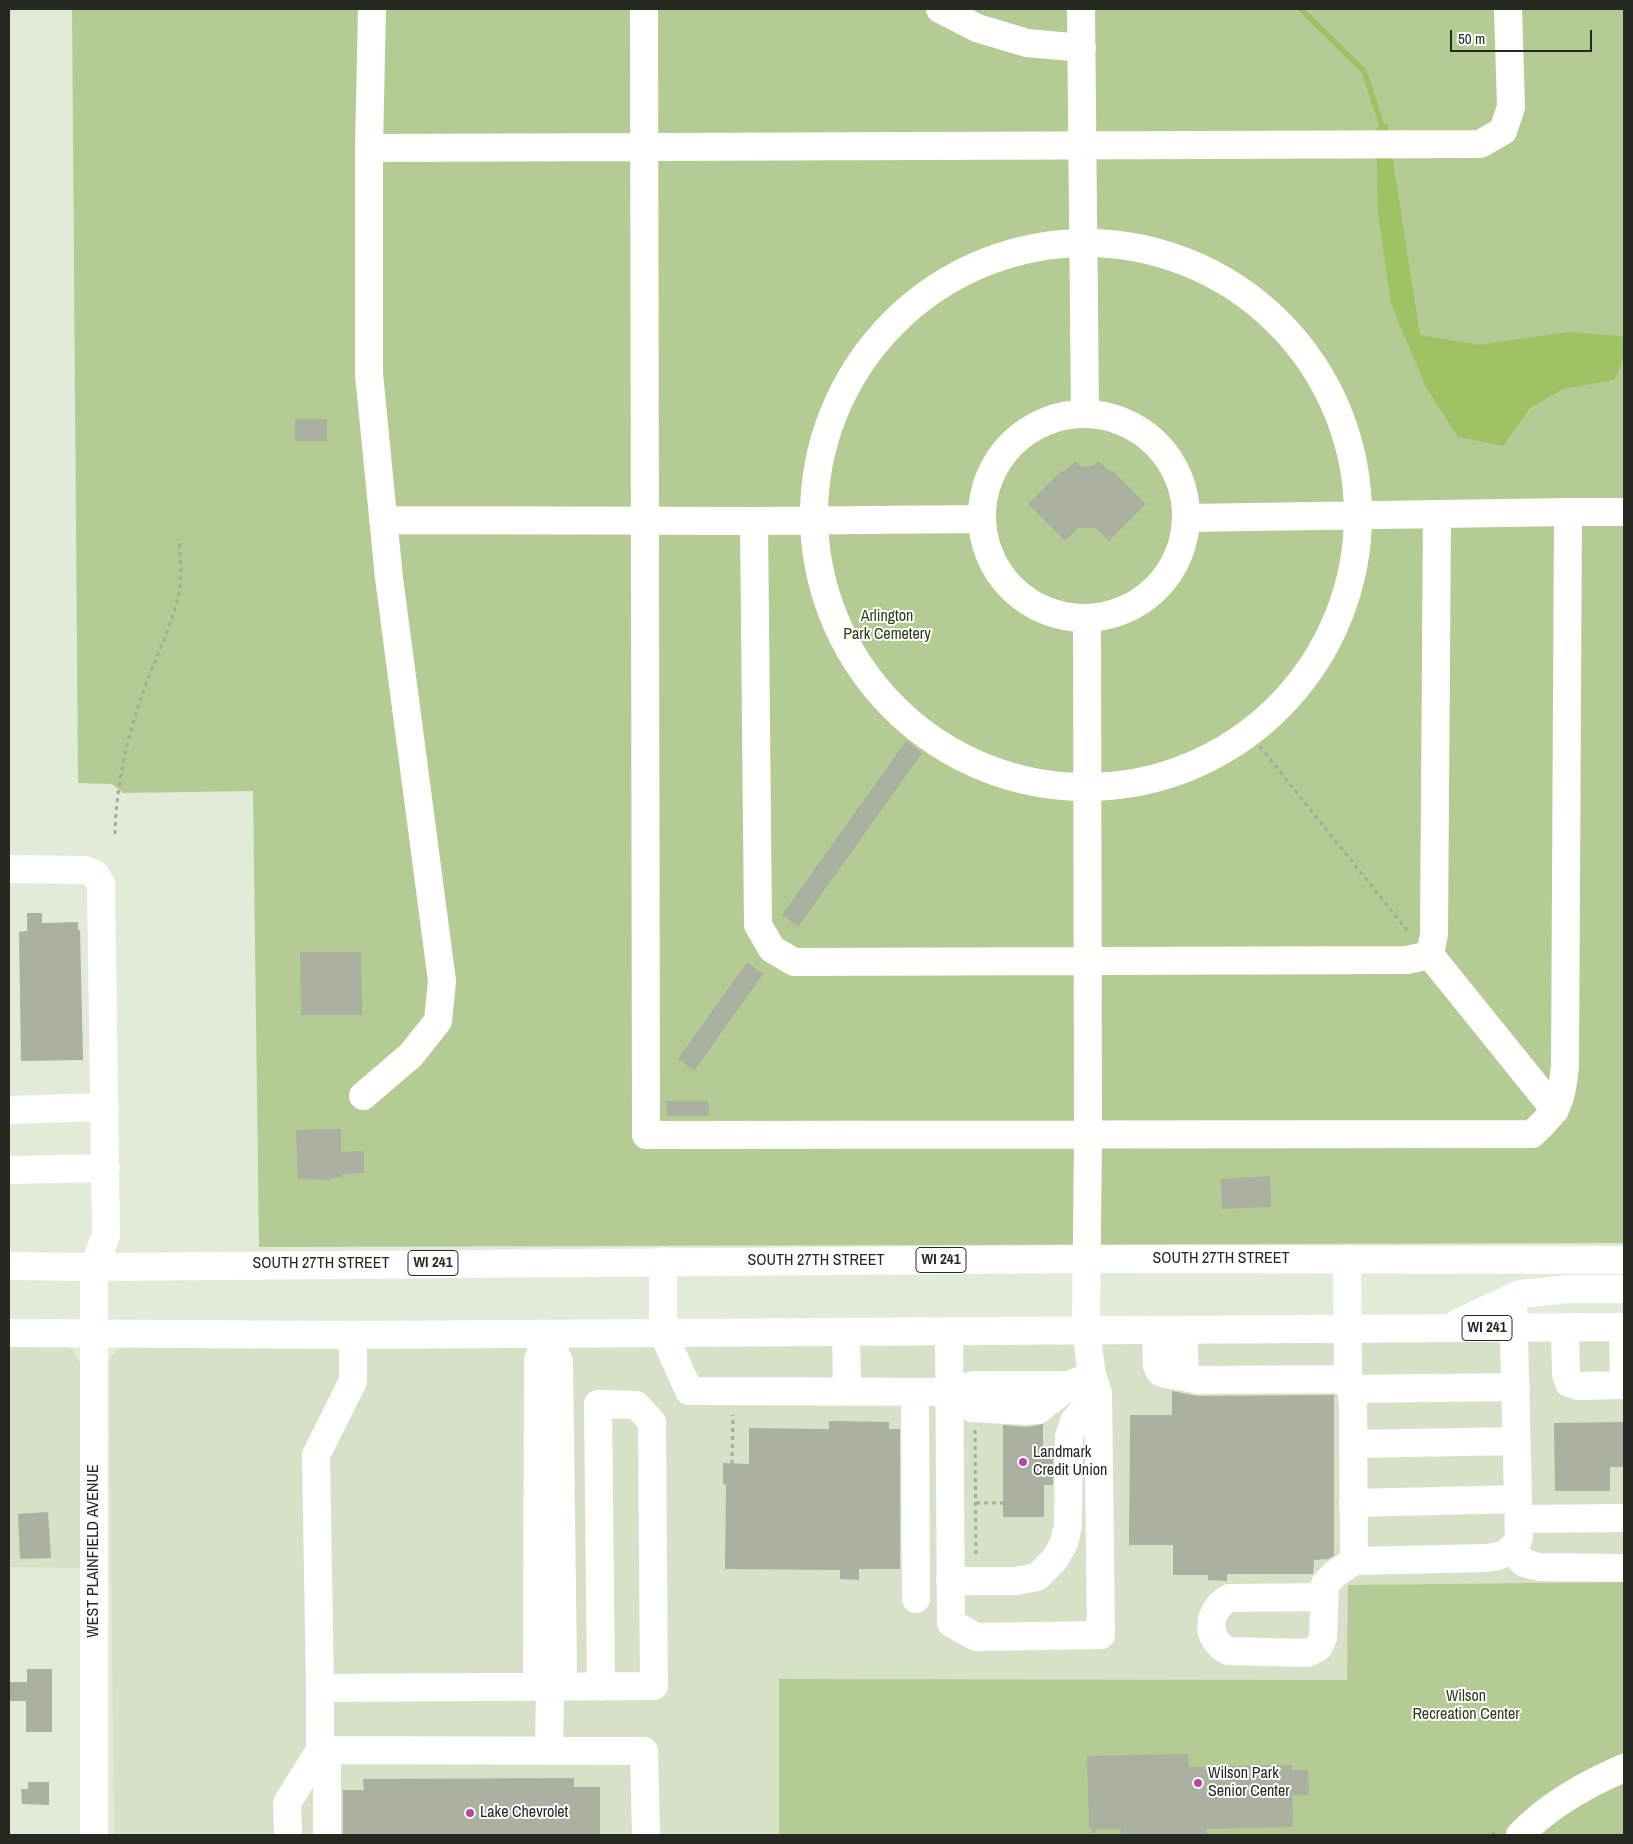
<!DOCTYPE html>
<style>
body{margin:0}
#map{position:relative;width:1633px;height:1844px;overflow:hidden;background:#e2ead8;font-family:"Archivo Narrow",sans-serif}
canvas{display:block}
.frame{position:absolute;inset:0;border:10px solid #262922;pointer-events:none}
.scale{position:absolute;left:1450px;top:30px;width:142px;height:22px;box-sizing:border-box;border:2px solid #262922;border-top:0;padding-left:6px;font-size:15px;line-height:18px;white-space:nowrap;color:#262922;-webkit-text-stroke:4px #fff;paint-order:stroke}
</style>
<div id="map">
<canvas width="1633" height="1844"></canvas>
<div class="frame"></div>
<div class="scale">50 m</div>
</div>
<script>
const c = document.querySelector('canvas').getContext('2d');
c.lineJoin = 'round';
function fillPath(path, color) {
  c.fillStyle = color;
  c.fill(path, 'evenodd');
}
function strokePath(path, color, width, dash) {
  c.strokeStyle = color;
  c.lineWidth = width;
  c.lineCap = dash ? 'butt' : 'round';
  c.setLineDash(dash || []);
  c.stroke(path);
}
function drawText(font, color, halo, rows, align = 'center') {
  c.font = font + ' "Archivo Narrow",sans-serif';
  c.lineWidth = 4;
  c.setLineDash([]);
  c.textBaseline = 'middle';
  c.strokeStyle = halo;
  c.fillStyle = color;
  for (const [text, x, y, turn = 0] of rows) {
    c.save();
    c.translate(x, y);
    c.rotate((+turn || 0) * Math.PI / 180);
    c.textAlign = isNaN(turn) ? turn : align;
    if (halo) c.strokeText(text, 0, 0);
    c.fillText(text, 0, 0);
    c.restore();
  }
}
fillPath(new Path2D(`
 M1624 1341V1582L1349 1585 1347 1680 779 1679V1835H114L109 1366 111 1357 118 1350 127 1345Z
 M64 1346 73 1349 81 1365 83 1568 9 1567V1347Z`), '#d6e1c8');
fillPath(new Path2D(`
 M72 9H1624V1243L259 1247 253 791 123 793 112 784 78 783Z
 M1624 1582V1758L1539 1803 1506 1835H779V1679L1347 1680 1348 1585Z
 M1624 1782V1835H1535L1575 1804Z`), '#b4cb94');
fillPath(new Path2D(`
 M1387 123 1420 335 1479 345 1568 332 1622 336C1628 353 1622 365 1614 380L1563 389 1530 408 1503 446 1458 437 1426 387 1391 304 1378 213 1376 129Z`), '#9fc265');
strokePath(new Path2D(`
 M1301 9 1364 71 1382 126`), '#9fc265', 5.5);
fillPath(new Path2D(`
 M295 419H327V441H295Z
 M1075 461 1081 467 1093 466 1099 461 1110 472 1112 470 1146 504 1109 541 1096 528H1078L1065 541 1028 504 1062 470 1064 472Z
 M906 741 922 753 798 927 782 915Z
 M27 913H42V923L78 922V930H80L83 1060 21 1061 19 932 27 931Z
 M300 952H361L362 1015H301Z
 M747 962 763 974 694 1071 678 1059Z
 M666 1101H708L709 1116H667Z
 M341 1129V1152L364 1151V1173L342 1174V1177L331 1178V1180L298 1179 296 1130Z
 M1270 1176 1271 1207 1222 1209 1221 1179Z
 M1172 1391 1197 1396 1334 1395V1556L1328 1559 1314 1560 1313 1574H1227V1581L1208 1580V1575H1173V1545H1129L1130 1415H1172Z
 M829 1421 889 1422V1429H900V1569H859V1580L840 1579V1570L725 1569 726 1485 723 1484V1463L749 1464V1428L829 1429Z
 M1624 1422V1467H1610V1491H1555L1554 1423Z
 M1043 1424V1453H1053V1485H1044V1517H1003V1425L1027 1427Z
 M48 1512 51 1558 20 1559 18 1514Z
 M27 1669H52V1732H26V1701H9V1682H27Z
 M1188 1754 1189 1767 1292 1765V1770H1308L1309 1795H1292L1293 1827 1206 1829 1207 1835H1121V1829H1089L1087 1756Z
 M574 1778V1787H600V1835H343V1790H364L363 1779Z
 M28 1782H49V1805L22 1804 21 1789H28Z`), '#aab1a0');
strokePath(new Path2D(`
 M1250 734 1410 934
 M115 834C116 783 128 735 145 686 156 657 177 615 180 585 182 570 180 554 179 539
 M975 1430 976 1558
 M732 1464 733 1415
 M976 1503H1004
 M1094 1829V1835
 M1492 1835 1498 1829`), '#a6ac9e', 3, [4, 4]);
strokePath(new Path2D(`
 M644 9 646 1135 1532 1134C1559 1110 1561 1102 1565 1066L1568 512H1624
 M940 9 977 28 1027 43 1082 48
 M1081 9 1085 413
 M369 148 1480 144 1503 131 1511 107 1508 9
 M814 515a272 272 0 1 1 544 0a272 272 0 1 1-544 0Z
 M982 516a102 102 0 1 1 204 0a102 102 0 1 1-204 0Z
 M1187 518 1568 512
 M982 519 754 521 758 925 772 949 794 962 1407 960 1430 955 1434 934 1437 514
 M383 520 754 521
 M9 869 85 870 95 874 101 884 106 1235 94 1267V1835
 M1430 955 1555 1110
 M363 1096 411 1055 438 1021 442 981 389 578 369 374V148L372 9
 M9 1110 105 1107
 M9 1170 106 1168
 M1347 1259 1348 1373 1353 1402 1354 1561
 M663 1261V1333L689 1391 948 1392 974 1385H1070L1092 1375
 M1565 1327 1566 1374 1569 1383 1578 1386 1624 1385
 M1623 1327 1624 1378
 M1156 1330 1157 1366 1160 1372C1172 1377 1184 1375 1197 1380L1349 1379
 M1183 1330 1185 1375
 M949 1331 951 1623 976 1637 1101 1635 1098 1393 1092 1375 1086 1330 1088 1135 1087 619
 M846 1332 847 1391
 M546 1334 559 1362 563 1670 550 1687 537 1671 538 1360Z
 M353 1335V1381L316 1455 320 1688C431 1687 543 1687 654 1686L652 1422 636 1405 598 1404 601 1687
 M1351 1389 1516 1387
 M915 1392 916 1599
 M948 1392 972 1408 1026 1411 1038 1410 1070 1385
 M1353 1444 1517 1441
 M1353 1503 1518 1499
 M1519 1519 1624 1518
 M1512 1550 1524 1563 1539 1567 1624 1568
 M950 1581H1016L1037 1577 1055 1559 1064 1543 1068 1526 1069 1437 1074 1421 1098 1393
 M1324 1597 1229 1598C1207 1611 1204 1638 1228 1651L1307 1653 1318 1648 1323 1638 1325 1584 1336 1573 1354 1561 1486 1558C1503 1556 1511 1553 1519 1538L1513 1297
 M320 1688V1750L644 1751 646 1835
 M549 1751 550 1687
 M288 1835 287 1803 320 1750
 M327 1835V1750
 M1520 1835C1549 1805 1586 1784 1624 1768`), '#fff', 28);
strokePath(new Path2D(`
 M9 1266 94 1267 1088 1259 1624 1260
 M1456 1324 1520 1294 1568 1289H1624
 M9 1333 353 1335 1624 1327`), '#fff', 28);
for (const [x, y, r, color] of [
 [1023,1462,5,"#b846a1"],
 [1198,1783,5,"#b846a1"],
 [470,1813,5,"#b846a1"]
]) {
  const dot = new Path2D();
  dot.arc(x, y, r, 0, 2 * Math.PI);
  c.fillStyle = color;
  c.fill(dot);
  strokePath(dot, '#fff', 2);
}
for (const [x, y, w] of [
 [941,1260,50],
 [433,1263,50],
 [1487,1328,50]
]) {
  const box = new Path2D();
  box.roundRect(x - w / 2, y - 12.5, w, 25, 4);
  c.fillStyle = '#fff';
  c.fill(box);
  strokePath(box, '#262922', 1);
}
drawText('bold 15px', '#262922', null, [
 ["WI 241",941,1260],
 ["WI 241",433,1263],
 ["WI 241",1487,1328]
]);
drawText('16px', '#2d3c15', '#fff', [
 ["Arlington",887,617],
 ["Park Cemetery",887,635],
 ["Wilson",1466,1697],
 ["Recreation Center",1466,1715]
]);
drawText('16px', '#262922', '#fff', [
 ["SOUTH 27TH STREET",1221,1259],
 ["SOUTH 27TH STREET",816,1261],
 ["SOUTH 27TH STREET",321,1264],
 ["WEST PLAINFIELD AVENUE",94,1551,-90]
]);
drawText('16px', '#262922', '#fff', [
 ["Landmark",1033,1453],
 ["Credit Union",1033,1471],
 ["Wilson Park",1208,1774],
 ["Senior Center",1208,1792],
 ["Lake Chevrolet",480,1813]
], 'left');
</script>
